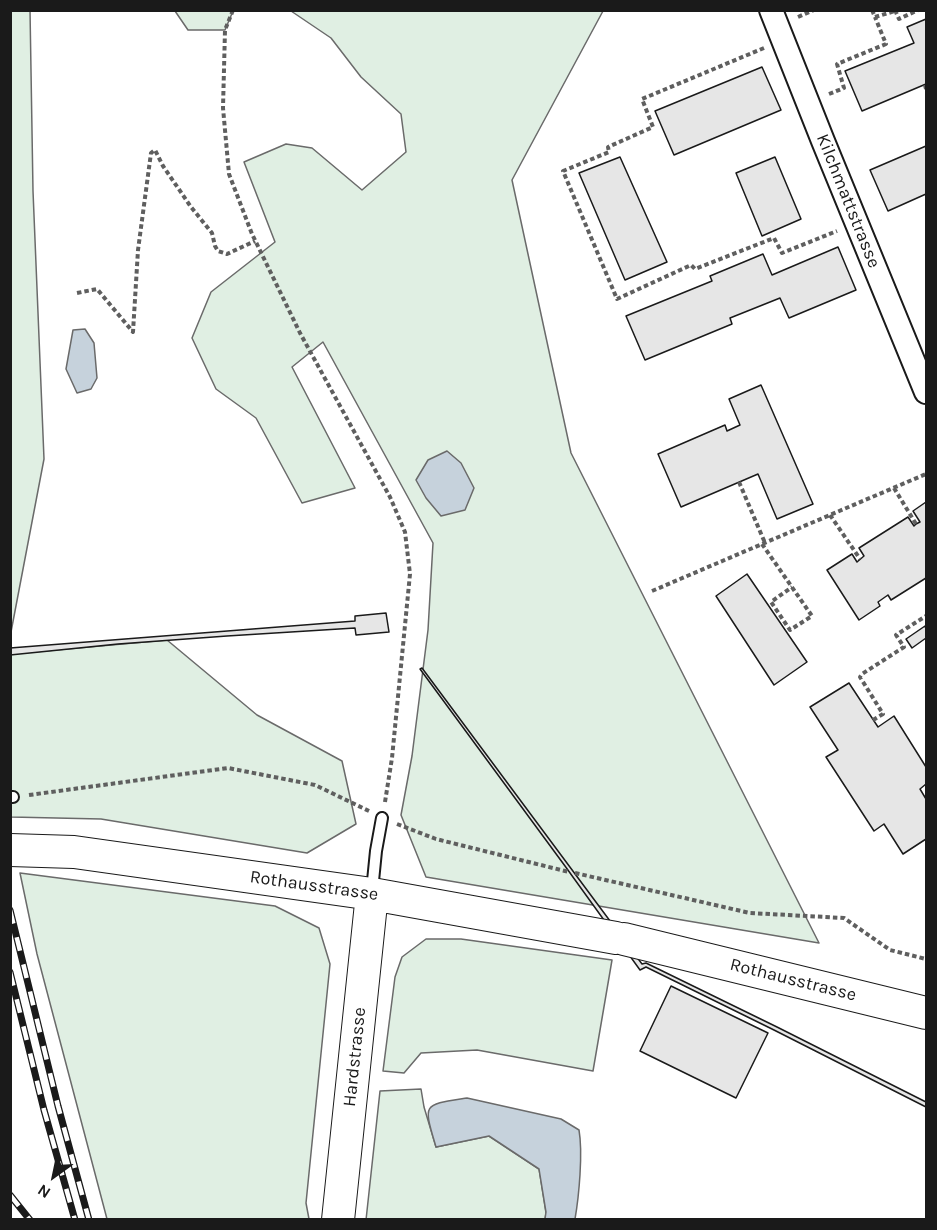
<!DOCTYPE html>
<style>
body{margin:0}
#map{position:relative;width:937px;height:1230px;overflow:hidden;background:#fff;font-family:Karla,sans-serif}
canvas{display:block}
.frame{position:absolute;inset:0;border:12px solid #1a1a1a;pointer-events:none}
.north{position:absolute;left:24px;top:1146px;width:60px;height:60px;-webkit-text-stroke:4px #fff;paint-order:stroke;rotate:213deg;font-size:16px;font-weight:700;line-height:24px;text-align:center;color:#1a1a1a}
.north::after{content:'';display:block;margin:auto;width:21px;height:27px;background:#1a1a1a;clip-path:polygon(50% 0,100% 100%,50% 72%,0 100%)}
</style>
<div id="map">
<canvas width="937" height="1230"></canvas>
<div class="frame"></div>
<div class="north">N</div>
</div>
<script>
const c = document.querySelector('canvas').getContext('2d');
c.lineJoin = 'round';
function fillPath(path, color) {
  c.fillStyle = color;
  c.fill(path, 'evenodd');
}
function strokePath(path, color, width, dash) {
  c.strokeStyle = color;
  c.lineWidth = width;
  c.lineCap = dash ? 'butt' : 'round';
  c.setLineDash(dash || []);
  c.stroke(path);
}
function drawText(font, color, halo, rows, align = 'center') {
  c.font = font + ' Karla,sans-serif';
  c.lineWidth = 4.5;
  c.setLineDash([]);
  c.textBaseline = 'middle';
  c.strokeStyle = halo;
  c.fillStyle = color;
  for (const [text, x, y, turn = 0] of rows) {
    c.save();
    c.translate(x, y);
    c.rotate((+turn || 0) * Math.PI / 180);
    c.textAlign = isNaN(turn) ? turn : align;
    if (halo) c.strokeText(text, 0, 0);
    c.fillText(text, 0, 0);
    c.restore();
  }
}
const green = new Path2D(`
 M30 10 33 191 44 459 11 632 10 11Z
 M175 11H233L225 30H188Z
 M291 11H603L512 180 571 453 819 943 426 877 401 815 412 756 428 630 433 543 323 342 292 367 355 488 302 503 256 418 216 389 192 338 211 292 275 242 244 162 286 144 312 148 362 190 406 152 401 114 361 77 331 38Z
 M167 640 257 715 342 761 356 824 307 853 101 819 11 817V654Z
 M20 873 275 906 319 928 330 964 306 1203 309 1219H107L37 954Z
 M426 939H461L612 960 593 1071 477 1050 421 1053 404 1073 383 1071 395 977 402 957Z
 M421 1089 424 1107 436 1147 489 1136 539 1169 546 1213 545 1219 366 1220 380 1091Z`);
fillPath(green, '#e0efe3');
strokePath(green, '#6a6a6a', 1.5);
const water = new Path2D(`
 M85 329 94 343 97 378 91 389 77 393 66 369 73 330Z
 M447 451 461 463 474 488 465 510 441 516 426 498 416 480 428 460Z
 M467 1098 561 1119 579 1130C583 1153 579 1196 575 1219H545L546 1212 539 1169 489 1136 436 1147C423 1103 422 1105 467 1098Z`);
fillPath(water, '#c6d2dc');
strokePath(water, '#6a6a6a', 1.5);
const building = new Path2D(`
 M926 19V84L862 111 845 71 914 43 907 27Z
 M762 67 781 110 674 155 655 111Z
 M926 146V194L888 211 870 170Z
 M620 157 667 262 625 280 579 173Z
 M775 157 801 219 762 236 736 173Z
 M838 247 856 290 789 318 780 298 730 318 732 324 645 360 626 316 712 281 710 276 763 254 772 275Z
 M761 385 813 504 777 519 758 474 681 507 658 454 725 425 727 431 740 425 729 399Z
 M926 502V578L891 600 888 595 878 602 880 606 859 620 827 570 852 554 857 562 864 556 859 548 908 517 914 526 916 524 920 522 913 511Z
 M747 574 807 662 774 685 716 596Z
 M386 613 389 632 356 635 355 628 227 636 118 644 10 655V648L355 621V616Z
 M925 626 926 629V638L912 648 906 639Z
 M422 668 642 964 646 963 777 1027 926 1102V1107L774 1030 646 967 640 970 565 866 420 669Z
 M849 683 878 727 894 716 926 767V784L920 789 926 799V839L903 854 884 824 874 831 826 757 838 750 810 707Z
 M671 986 768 1033 736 1098 640 1051Z`);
fillPath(building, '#e6e6e6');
strokePath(building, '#1a1a1a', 1.5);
const lane = new Path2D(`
 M10 797H13
 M372 891 376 851 382 818`);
const street = new Path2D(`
 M771 10 823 141 926 392`);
const secondary = new Path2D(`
 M10 850 74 852 372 894 616 938
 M624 939 926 1013
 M338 1220 372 894`);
strokePath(lane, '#1a1a1a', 14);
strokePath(street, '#1a1a1a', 26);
strokePath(secondary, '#1a1a1a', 34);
strokePath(new Path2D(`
 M233 10 225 30 223 108 229 174 252 234 300 333 390 497 405 532 410 574 392 758 385 802
 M872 10 875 17 895 11
 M895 10 899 19 918 10
 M798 17 814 10
 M764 48 642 99 653 127 608 147 609 152 563 171 617 299 691 265 695 269 774 238 782 253 837 231
 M925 85 926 89
 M829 94 844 88 837 64 886 44 875 17
 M77 293 97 289 133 332 138 250 151 153 155 150 163 166 191 207 212 233 215 246 218 251 227 254 255 241
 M739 482 765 543
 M894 488 916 524
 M830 515 860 559
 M762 544 812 616 790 630 771 602 792 587
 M652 591 926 474
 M873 720 883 714 860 677 862 674 904 647 896 635 926 616
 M29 795 228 768 315 785 369 811
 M397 824 436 839 569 872
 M575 873 750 913 844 918 890 950 926 959`), '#5f5f5f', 4, [4.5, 3]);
strokePath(lane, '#fff', 10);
strokePath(street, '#fff', 22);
strokePath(secondary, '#fff', 32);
const rail = new Path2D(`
 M10 910 58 1106 89 1220
 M10 972 44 1110 75 1220
 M10 1195 30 1220`);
strokePath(rail, '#1a1a1a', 7);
strokePath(rail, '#fff', 4.5, [14]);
drawText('18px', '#1a1a1a', '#fff', [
 ["Kilchmattstrasse",848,201,68],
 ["Rothausstrasse",314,886,8],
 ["Rothausstrasse",793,980,14],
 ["Hardstrasse",355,1057,-84]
]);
</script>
